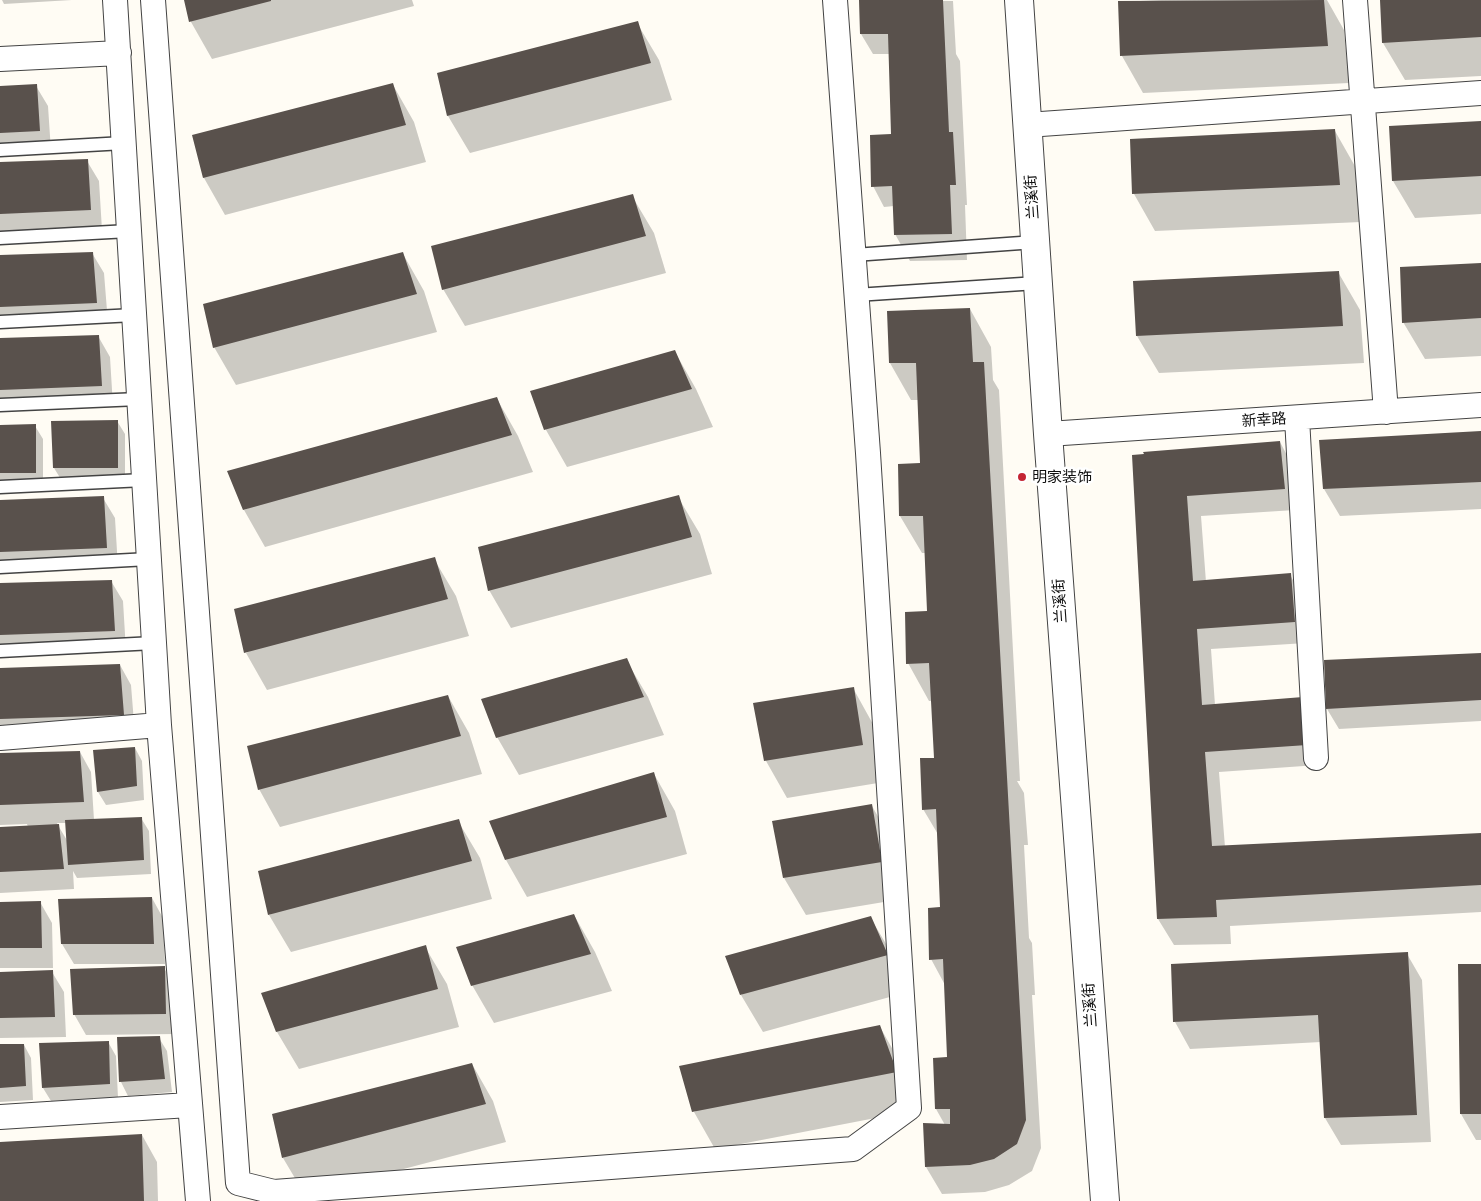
<!DOCTYPE html>
<meta charset="utf-8">
<style>
body{margin:0}
canvas{display:block;background:#fffcf4}
</style>
<canvas width="1481" height="1201"></canvas>
<script>
const c = document.querySelector('canvas').getContext('2d');
c.lineJoin = 'round';
function fillPath(path, color) {
  c.fillStyle = color;
  c.fill(path, 'evenodd');
}
function strokePath(path, color, width, dash) {
  c.strokeStyle = color;
  c.lineWidth = width;
  c.lineCap = dash ? 'butt' : 'round';
  c.setLineDash(dash || []);
  c.stroke(path);
}
function drawText(font, color, halo, rows, align = 'center') {
  c.font = font + ' "Playfair Display","Noto Sans SC",serif';
  c.lineWidth = 5;
  c.setLineDash([]);
  c.textBaseline = 'middle';
  c.strokeStyle = halo;
  c.fillStyle = color;
  for (const [text, x, y, turn = 0] of rows) {
    c.save();
    c.translate(x, y);
    c.rotate((+turn || 0) * Math.PI / 180);
    c.textAlign = isNaN(turn) ? turn : align;
    if (halo) c.strokeText(text, 0, 0);
    c.fillText(text, 0, 0);
    c.restore();
  }
}
fillPath(new Path2D(`
 M2 0H72L4 4Z
 M185 0H412L414 6 212 59 191 22Z
 M860 0 953 1 956 54 960 61 967 205H965L967 260 910 261 895 234 894 206 884 207 873 186 892 135 890 54H873L861 34Z
 M1161 0H1327L1344 30 1349 83 1143 93 1122 56 1119 2Z
 M1381 0H1481V76L1405 80 1383 43Z
 M637 23 659 60 672 100 470 153 448 116 439 74Z
 M393 85 414 122 426 162 225 215 204 178 193 136Z
 M36 86 48 106 51 151 0 154V87Z
 M1481 122V214L1415 218 1393 181 1391 127Z
 M1335 131 1356 168 1361 222 1155 231 1134 194 1131 140Z
 M87 161 99 181 102 230 0 234V164Z
 M632 196 654 233 666 273 465 326 443 289Z
 M92 253 104 273 108 323 0 327V256Z
 M403 254 424 291 437 332 236 385 214 347Z
 M1481 264V356L1425 359 1403 322Z
 M1338 272 1360 310 1364 363 1159 373 1137 336Z
 M970 309 991 347 993 380 999 390 1020 781H1017L1024 793 1028 845H1024L1029 938 1032 943 1035 995H1032L1041 1148 1032 1171 1009 1185 985 1192 942 1194 926 1167 924 1124 945 1125 936 1109 949 1058 945 985 931 959 942 908 939 836 923 809 935 759 932 701H929L908 663 928 613 926 553H922L900 516 922 464 919 400H911L890 363Z
 M98 336 110 357 113 406 0 411V340Z
 M675 352 696 389 713 427 567 467 546 430 531 392Z
 M497 399 518 436 533 472 265 547 244 510Z
 M117 421 125 434V481H62L54 468Z
 M0 426H35L43 439V487H0Z
 M1481 432V509L1340 516 1324 489 1320 442Z
 M1280 442 1291 463 1295 510 1201 516 1206 582 1290 575 1302 595 1306 643 1211 649 1215 705 1302 698 1318 765 1219 772 1225 847 1481 834V912L1230 926 1231 944 1174 945 1158 919 1134 456Z
 M678 497 700 534 712 574 511 628 489 590Z
 M103 498 115 518 118 568 0 572V501Z
 M434 559 456 596 469 636 267 690 246 653Z
 M111 581 123 601 126 651 0 656V585Z
 M1481 654V721L1339 729 1327 709Z
 M626 660 648 697 664 735 519 775 497 737Z
 M120 665 131 685 135 735 0 740V669Z
 M853 688 874 726 884 782 787 798 766 761 754 704Z
 M448 696 469 733 482 774 280 827 259 789Z
 M135 748 142 761 144 800 106 805 98 792 94 751Z
 M80 752 91 772 94 820 141 818 149 831 151 874 77 878 73 871 74 889 0 893V828L28 827 27 824 0 825V754ZM57 823H67L68 842 59 827Z
 M654 774 675 811 687 854 527 897 506 860Z
 M872 806 893 843 902 899 806 915 784 878Z
 M458 821 480 858 492 899 291 952 269 915Z
 M152 898 163 918 165 964H74L62 944Z
 M40 902 52 923 53 968H0V903Z
 M574 915 595 952 612 991 494 1023 472 985Z
 M870 917 892 954 908 992 763 1032 741 995Z
 M425 947 447 984 459 1027 299 1069 277 1032 263 994Z
 M1407 954 1422 980 1431 1142 1341 1145 1325 1118 1321 1042 1190 1049 1175 1022Z
 M1481 965V1140H1476L1461 1114Z
 M164 968 176 988 177 1034 86 1035 74 1014Z
 M52 972 64 992 66 1037 0 1038V973Z
 M880 1027 901 1064 917 1110 715 1149 694 1112Z
 M159 1038 167 1051 172 1092 128 1096 121 1082 118 1039Z
 M108 1042 116 1056 118 1098 51 1101 43 1088Z
 M24 1045 31 1058 33 1100 0 1102V1046Z
 M472 1064 493 1101 506 1142 305 1195 283 1158Z
 M142 1135 157 1162 158 1201H0V1143Z`), '#0003');
fillPath(new Path2D(`
 M184 0H271V1L189 22Z
 M859 0H943L949 132H953L956 185H950L952 234 894 235 892 186 871 187 870 135 891 134 888 34H860Z
 M1324 0 1328 46 1120 56 1118 1Z
 M1380 0H1481V37L1382 43Z
 M638 21 651 63 447 116 437 73Z
 M393 83 406 125 203 178 192 135Z
 M37 84 40 131 0 133V86Z
 M1481 121V176L1392 181 1389 126Z
 M1335 129 1340 185 1132 194 1130 139Z
 M88 159 91 210 0 214V162Z
 M633 194 646 236 442 290 431 246Z
 M93 252 97 303 0 307V255Z
 M403 252 417 294 213 348 203 304Z
 M1481 263V318L1402 323 1400 267Z
 M1339 271 1343 326 1136 336 1133 281Z
 M970 308 973 362H984L1026 1120 1017 1144 994 1159 970 1165 925 1167 923 1123 950 1124V1109H935L933 1058 947 1057 943 959 929 960 928 908 940 907 936 809 922 810 920 758H934L929 663 906 664 905 612 927 611 923 516H899L898 464 920 463 916 363H889L887 311Z
 M99 335 102 386 0 390V338Z
 M675 350 692 389 544 430 530 391Z
 M497 397 512 435 243 510 227 471Z
 M118 420V468H53L51 421Z
 M36 424V473H0V425Z
 M1481 431V482L1323 489 1319 440Z
 M1280 441 1285 489 1187 496 1193 581 1291 573 1295 622 1197 629 1202 705 1303 697 1307 745 1205 752 1212 846 1481 833V885L1216 900 1217 917 1157 919 1132 455 1144 454 1143 452Z
 M679 495 692 537 488 591 478 547Z
 M104 496 107 548 0 552V500Z
 M435 557 448 599 244 653 234 609Z
 M112 580 115 631 0 635V583Z
 M1481 653V700L1326 709 1324 660Z
 M627 658 644 697 496 738 481 699Z
 M120 664 124 715 0 719V668Z
 M854 687 863 745 764 761 753 703Z
 M448 695 461 736 258 790 247 746Z
 M135 747 137 786 97 792 93 750Z
 M80 751 84 802 0 805V753Z
 M654 772 667 817 505 860 489 821Z
 M872 804 882 862 783 878 772 821Z
 M142 817 144 860 68 865 65 820Z
 M459 819 472 861 268 915 258 871Z
 M59 824 64 869 0 872V827Z
 M152 897 154 944H61L58 899Z
 M41 901 42 948H0V902Z
 M574 914 591 954 471 986 456 947Z
 M871 916 888 955 740 995 725 956Z
 M426 945 438 989 276 1032 261 993Z
 M1408 952 1417 1115 1324 1118 1318 1015 1173 1022 1171 964Z
 M1458 964H1481V1114H1460Z
 M165 966 166 1014 73 1015 70 969Z
 M53 970 55 1017 0 1018V972Z
 M880 1025 897 1072 692 1112 679 1066Z
 M160 1036 165 1079 119 1082 117 1037Z
 M109 1041 110 1084 42 1088 39 1043Z
 M0 1044H24L26 1086 0 1088Z
 M472 1063 486 1104 282 1158 272 1114Z
 M142 1134 144 1201H0V1142Z`), '#59514c');
const service = new Path2D(`
 M0 150 124 143
 M0 238 129 231
 M854 255 1035 242
 M856 295 1037 283
 M0 322 134 315
 M0 405 139 399
 M0 487 144 480
 M0 567 149 559
 M0 651 154 643`);
const minor = new Path2D(`
 M115 0 159 725 198 1201
 M153 0 238 1183 274 1192 853 1149 909 1108 868 453 835 0
 M1355 0 1386 412
 M0 59 119 53
 M1027 125 1481 93
 M1297 418 1316 758
 M1048 434 1481 405
 M0 738 159 725
 M0 1117 189 1105`);
const tertiary = new Path2D(`
 M1019 0 1048 434 1105 1201`);
strokePath(service, '#434343', 15);
strokePath(minor, '#434343', 26);
strokePath(tertiary, '#434343', 30);
strokePath(service, '#fff', 12);
strokePath(minor, '#fff', 24);
strokePath(tertiary, '#fff', 28);
for (const [x, y, r, color] of [
 [1022,477,5,"#c42533"]
]) {
  const dot = new Path2D();
  dot.arc(x, y, r, 0, 2 * Math.PI);
  c.fillStyle = color;
  c.fill(dot);
  strokePath(dot, '#fff', 2);
}
drawText('15px', '#101010', '#fff', [
 ["兰溪街",1032,197,-94],
 ["新幸路",1264,420,-4],
 ["兰溪街",1060,601,-94],
 ["兰溪街",1090,1005,-94]
]);
drawText('15px', '#101010', '#fff', [
 ["明家装饰",1032,477]
], 'left');
</script>
